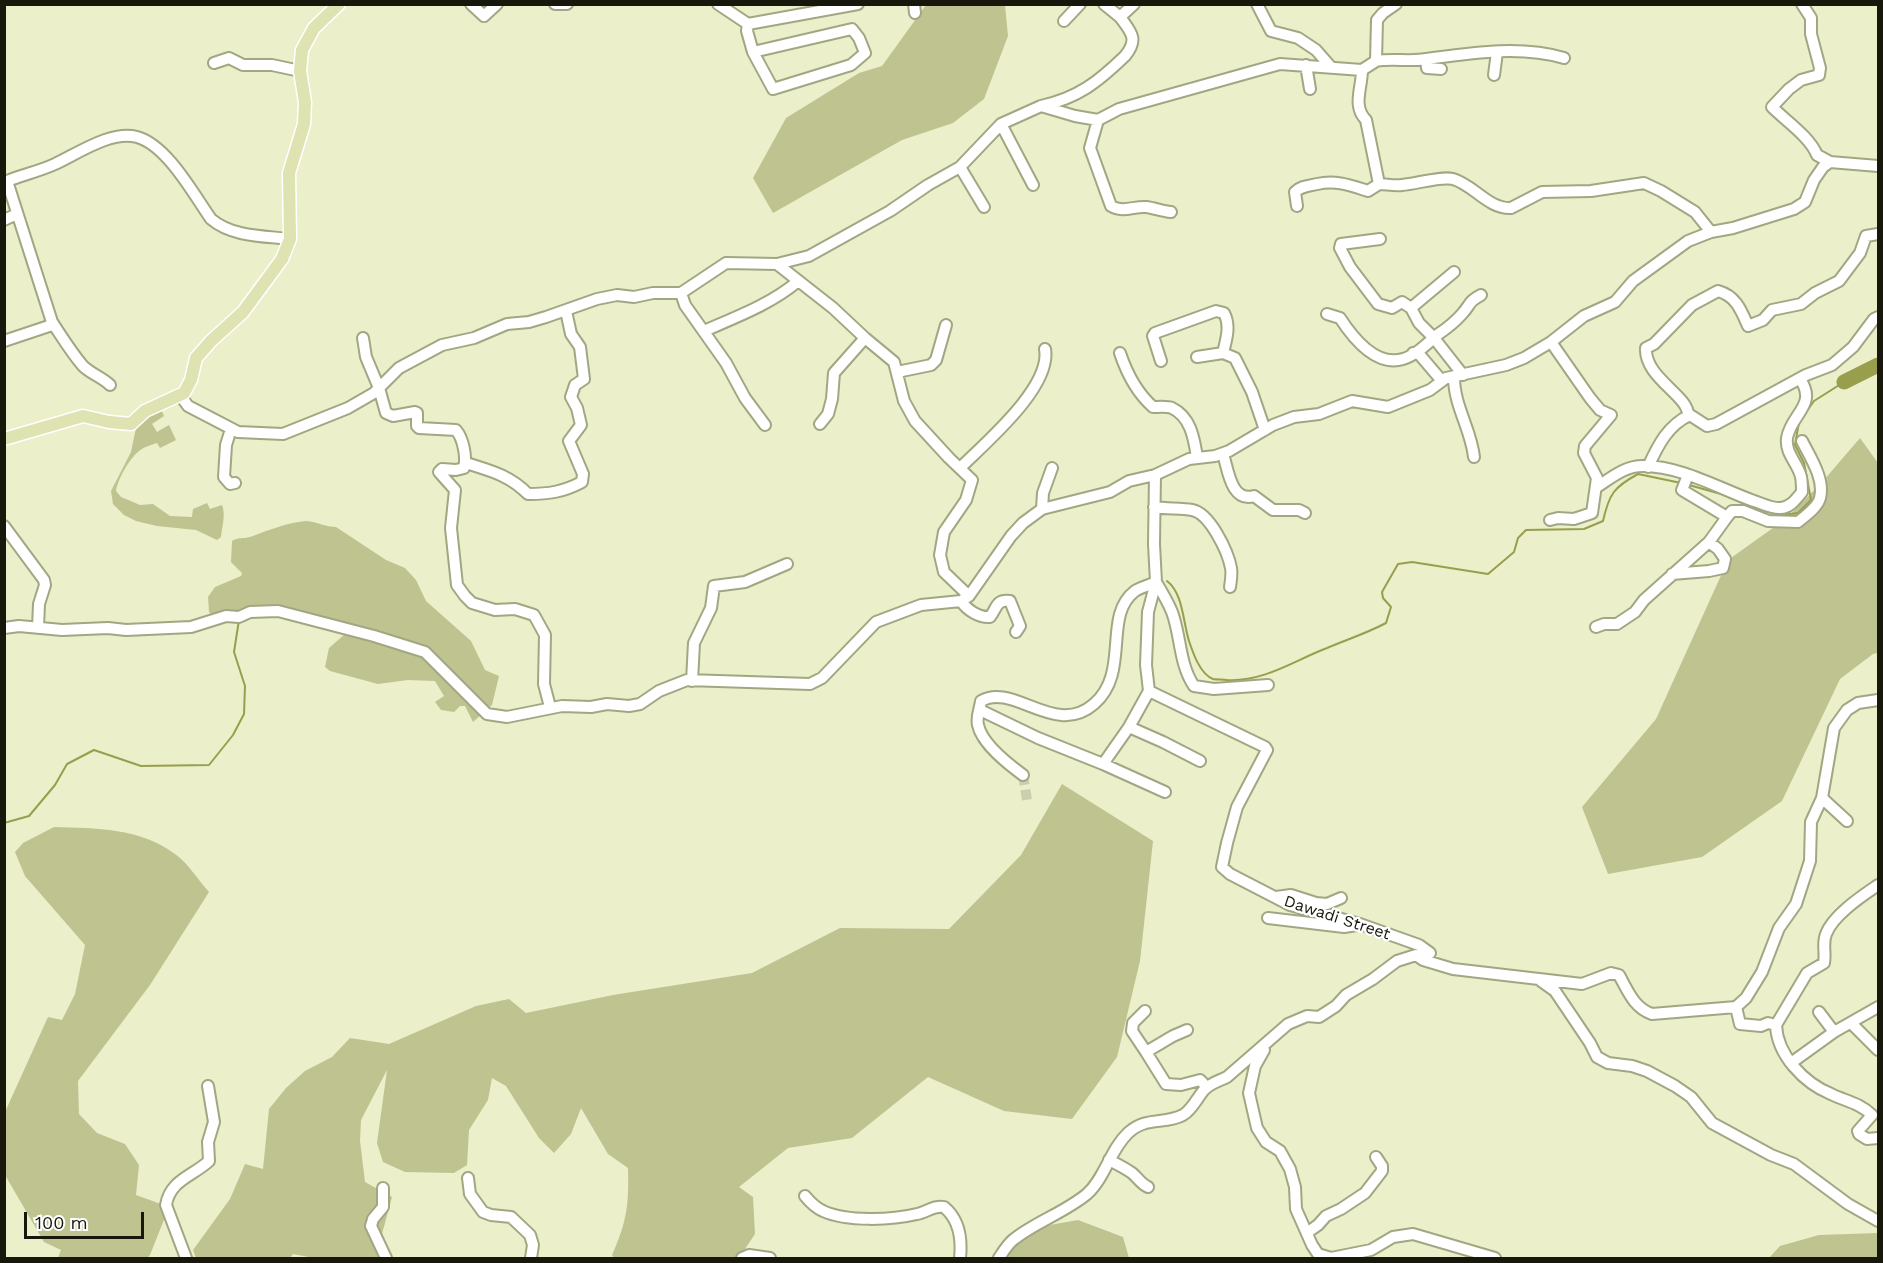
<!DOCTYPE html>
<style>
body{margin:0}
#map{position:relative;width:1883px;height:1263px;overflow:hidden;background:#ebefca;font-family:"Work Sans",sans-serif}
canvas{display:block}
.frame{position:absolute;inset:0;border:6px solid #17180b;pointer-events:none}
.scale{position:absolute;left:24px;top:1212px;width:120px;height:27px;box-sizing:border-box;border:3px solid #17180b;border-top:0;padding-left:8px;font-size:18px;line-height:21px;white-space:nowrap;color:#17180b;-webkit-text-stroke:4px #fff;paint-order:stroke}
</style>
<div id="map">
<canvas width="1883" height="1263"></canvas>
<div class="frame"></div>
<div class="scale">100 m</div>
</div>
<script>
const c = document.querySelector('canvas').getContext('2d');
c.lineJoin = 'round';
function fillPath(path, color) {
  c.fillStyle = color;
  c.fill(path, 'evenodd');
}
function strokePath(path, color, width, dash) {
  c.strokeStyle = color;
  c.lineWidth = width;
  c.lineCap = dash ? 'butt' : 'round';
  c.setLineDash(dash || []);
  c.stroke(path);
}
function drawText(font, color, halo, rows, align = 'center') {
  c.font = font + ' "Work Sans",sans-serif';
  c.lineWidth = 4.5;
  c.setLineDash([]);
  c.textBaseline = 'middle';
  c.strokeStyle = halo;
  c.fillStyle = color;
  for (const [text, x, y, turn = 0] of rows) {
    c.save();
    c.translate(x, y);
    c.rotate((+turn || 0) * Math.PI / 180);
    c.textAlign = isNaN(turn) ? turn : align;
    if (halo) c.strokeText(text, 0, 0);
    c.fillText(text, 0, 0);
    c.restore();
  }
}
fillPath(new Path2D(`
 M926 5H1005L1008 36 984 99 953 123 902 140 773 213 753 178 786 118 859 73 882 66Z
 M161 409 164 416 152 424 157 432 169 425 176 440 160 448 157 443C151 445 144 447 139 451 129 459 118 479 116 491L121 497 140 505 153 504 170 516 192 517 193 509 207 503 210 509 222 505C226 515 222 526 221 537L217 540 196 530 157 526 136 521 124 515 113 504 111 491 131 452 136 428 146 417Z
 M1860 438 1878 463V653L1873 654 1840 679 1782 801 1702 857 1608 874 1582 807 1656 719 1728 560 1787 518 1824 480Z
 M306 521C317 522 326 527 336 527L386 560 405 568 416 580 426 601 471 641 485 670 499 676 492 705 473 722 465 706H460L454 712 441 710 435 702 444 696 435 681 408 680 378 684 330 671 325 667 329 648 345 634 369 639 284 609 241 610 213 616 209 612 208 597 215 587 241 576 242 573 231 562 232 541C238 537 243 539 250 537 269 530 286 523 306 521Z
 M1062 784 1153 841 1140 961 1117 1057 1072 1119 1004 1111 928 1077 852 1138 788 1148 739 1187 753 1197 755 1234 739 1258H614L612 1255C627 1222 629 1204 628 1168L608 1154 581 1108 571 1134 554 1153 539 1138 506 1086 492 1078 488 1100 469 1130 467 1165 454 1173 405 1172 383 1162 377 1143 387 1070 361 1120 360 1141 365 1182 392 1197 382 1234 389 1258H314L293 1254 290 1258H196L193 1250 230 1199 245 1164 263 1169 269 1109 286 1088 305 1071 332 1057 350 1038 389 1044 476 1006 509 999 526 1013 613 995 752 973 840 928 949 929 1021 855Z
 M54 827C95 828 141 828 175 854 188 863 198 880 209 892L150 985 78 1081 79 1114 97 1133 125 1144 139 1165 136 1195 169 1207 150 1255 147 1258H58L61 1250 44 1242 5 1175V1112L48 1017 62 1020 75 994 85 945 25 876 15 852 23 843Z
 M1078 1220 1123 1237 1129 1258H1005L1022 1236 1050 1225Z
 M1878 1233V1258H1769L1780 1246 1819 1235Z`), '#bec390');
strokePath(new Path2D(`
 M1804 415 1814 401 1844 382
 M1689 485 1721 494 1759 510 1780 515 1798 513 1811 500 1804 463 1795 445 1799 422
 M1167 581C1183 593 1183 622 1189 641 1193 653 1200 674 1213 679 1217 680 1223 679 1227 680 1264 682 1293 661 1327 648 1348 639 1365 634 1386 623L1391 607 1383 598 1382 592 1398 564 1412 562 1488 574 1514 552 1518 538 1526 530 1584 529 1603 521C1609 494 1614 487 1638 474L1681 483
 M4 823 29 816 55 785 67 764 94 750 141 766 209 765 233 735 244 714 245 686 234 652 239 620`), '#999e4d', 2);
strokePath(new Path2D(`
 M1844 382 1878 365`), '#999e4d', 15);
strokePath(new Path2D(`
 M1023 775 1027 800`), '#cbcfad', 10, [10, 5]);
const minor = new Path2D(`
 M471 4 484 16 497 4
 M555 4H567
 M718 4 748 24 858 4
 M914 4 915 13
 M1104 4 1120 17
 M1134 4 1120 17C1131 32 1139 39 1125 56 1098 82 1078 98 1041 106L1075 116 1098 120 1119 109 1280 64 1362 70 1376 61 1377 20 1383 13 1396 4
 M1257 4 1271 31 1298 38 1316 50 1330 66
 M1802 4 1811 18V34L1820 68 1819 75 1801 80 1789 89 1772 107C1786 121 1810 137 1817 155L1830 162 1878 166
 M1064 21 1080 4
 M748 24 747 31 753 52 852 29 859 38 865 53 851 65 773 89 753 52
 M1426 59C1471 53 1520 45 1564 58
 M1376 61C1393 58 1409 62 1426 59L1427 68 1441 69
 M214 63 229 58 243 65H272L300 71
 M1306 65 1310 89
 M1362 70C1362 88 1352 106 1366 120L1379 184C1386 184 1394 186 1402 185 1416 184 1441 176 1453 179 1474 185 1488 209 1511 208L1542 192 1591 191 1644 183 1661 191 1695 212 1711 232
 M1494 75 1497 52
 M1098 120 1090 148 1111 206C1123 213 1134 206 1146 207 1154 208 1162 211 1171 212
 M1001 124 1033 185
 M960 167 984 207
 M1297 206 1295 192C1301 186 1308 186 1317 184 1336 180 1349 185 1368 191L1379 184
 M4 220 17 214
 M1380 239 1341 244 1340 248 1350 267 1378 304 1392 308 1402 302 1411 308 1419 323 1434 338 1463 375
 M777 264 833 308 865 338 894 362 904 401 915 421 949 458 972 480 966 500 944 532 940 555 944 572 969 596
 M681 293 685 305 726 363 745 398 765 425
 M1411 308 1454 272
 M1327 314 1340 318C1353 338 1376 367 1403 359 1416 355 1427 344 1437 335 1446 329 1455 322 1462 314 1471 304 1468 302 1481 295
 M52 322C62 337 71 352 83 366 91 374 102 377 110 385
 M704 331C736 317 771 304 797 282
 M363 338 366 357 379 388 386 413 393 416 415 412 417 413V426L419 428 456 430C463 438 467 457 464 468L456 470 442 469 439 472 455 490 451 528 457 585 465 596 472 603 495 610 515 609 534 615 545 635 544 684 550 707
 M4 341 49 326 52 322 7 181C22 175 40 171 55 164 77 154 111 130 137 137 167 145 194 195 211 219 232 237 264 236 290 239
 M1120 353C1127 374 1136 392 1153 407 1158 407 1167 406 1172 408 1191 417 1194 439 1197 457
 M1413 353 1419 354 1442 381
 M1197 357 1223 353 1235 358 1252 392 1265 430
 M1161 361 1153 336 1155 333 1216 311 1224 313C1231 326 1226 340 1223 353
 M897 372 931 365 936 360 946 325
 M1454 377C1454 406 1471 429 1474 457
 M180 395 188 406 238 432 283 434 348 408 374 393 399 368 442 345 474 338 507 324 529 322 546 317 597 299 617 295 634 297 653 293H681L726 263 777 264 809 256 890 211 928 185 960 167 1001 124 1041 106
 M1688 416C1690 396 1644 378 1646 348L1654 344 1692 305 1718 291C1736 296 1741 310 1748 326L1763 320 1772 310 1801 304 1815 293 1839 281 1860 253 1866 236 1878 234
 M820 424 828 414 832 399 834 373 865 338
 M231 429 226 445 224 477 230 484 235 483
 M1223 454C1228 469 1231 503 1254 496L1273 510H1299L1305 513
 M466 463C491 471 509 475 528 494 549 494 563 492 582 482L583 474 569 441 581 425 577 408 571 397 575 385 584 379 580 347 571 334 566 311
 M1648 467C1658 445 1668 425 1690 415L1707 426 1716 424 1806 375 1832 365 1853 347 1874 319 1878 317
 M960 468C985 443 1052 387 1045 349
 M1155 475 1154 544 1156 582 1148 612 1146 665 1149 691 1265 747 1267 750 1237 807 1227 843 1222 867 1230 874 1290 905 1360 924 1419 945 1430 953 1423 960
 M1597 487C1611 478 1624 466 1643 466 1681 466 1718 488 1754 501 1761 503 1772 509 1781 508 1791 507 1796 499 1802 492 1802 487 1802 482 1801 477 1798 463 1785 454 1787 438 1791 414 1818 405 1800 379
 M1154 507C1167 509 1181 508 1192 510 1210 513 1228 552 1231 568 1232 574 1231 581 1230 587
 M1042 509 1043 493 1052 468
 M1727 517 1732 511H1743L1768 521 1798 522C1805 516 1818 507 1820 498 1825 479 1810 457 1802 441
 M1550 520 1558 518 1574 519 1592 513 1597 478 1584 453 1585 446 1611 415 1600 410 1590 398 1551 342
 M4 526 44 580 45 585 39 604 38 627
 M1672 574 1709 571 1723 568 1725 559 1718 549 1709 542
 M961 601C967 610 979 618 990 617 997 608 996 599 1010 601L1020 626 1016 632
 M1596 627 1604 624H1617L1635 612 1644 600 1709 542 1727 517 1682 490 1688 475
 M4 628 19 626 62 630 108 628 126 630 191 627 226 616 239 617 250 612 278 611 374 636 425 652 487 714 507 717 562 706 591 707 607 704 629 706 640 704 659 691 687 680 810 684 822 678 876 622 921 605 961 601 969 596 1011 536 1023 523 1042 509 1110 492 1129 481 1155 475 1189 459 1215 456 1229 451 1273 425 1294 417 1319 414 1352 401 1388 407 1430 390 1446 378 1506 365 1524 358 1551 342 1584 316 1615 302 1633 281 1688 241 1711 232 1733 228 1794 209 1805 202 1814 180 1823 167 1830 162
 M692 681 694 643 711 608 714 586 745 582 787 564
 M980 710 1038 738 1103 764 1129 727 1149 691
 M1129 727 1163 742 1200 761
 M1103 764 1165 792
 M1023 775C1008 764 982 744 978 725 976 717 980 709 981 701 1014 682 1055 738 1094 704 1131 672 1102 616 1135 591 1141 587 1150 585 1156 582 1162 592 1168 602 1172 612 1181 636 1179 664 1194 686L1214 689 1268 685
 M1822 798 1847 821
 M1878 885C1862 896 1833 915 1826 934 1822 944 1826 952 1824 963L1807 973 1776 1025C1777 1055 1804 1083 1831 1094 1845 1101 1860 1103 1872 1115L1858 1131 1859 1134 1867 1139 1878 1138
 M1276 897 1291 895 1316 903 1327 904 1341 898
 M1268 918 1344 927 1357 925
 M1541 981 1555 991 1590 1043 1597 1057 1608 1063 1632 1066 1647 1071 1675 1086 1691 1097 1712 1123 1771 1155 1794 1164 1848 1204 1878 1221
 M1736 1007 1740 1024 1761 1026 1768 1023 1776 1025
 M1145 1011 1133 1023 1132 1031 1146 1052
 M1819 1012 1834 1032
 M1851 1023 1878 1050
 M1187 1030 1173 1036 1146 1052 1166 1084 1181 1085 1200 1080 1203 1083
 M1264 1050 1255 1066 1249 1093 1257 1128 1266 1142 1280 1151 1290 1169 1295 1187 1296 1209 1312 1245 1318 1254 1331 1258 1371 1250 1393 1237 1413 1234 1495 1258
 M1791 1063 1834 1032 1878 1007
 M1109 1160C1117 1164 1125 1168 1132 1173 1138 1178 1141 1184 1148 1187
 M468 1178 470 1194 483 1212 491 1215 511 1217 530 1235 533 1245 531 1258
 M383 1188V1207L373 1219 371 1226 386 1258
 M805 1196C810 1202 816 1208 823 1211 847 1222 892 1220 917 1214 927 1212 934 1205 944 1207 960 1220 962 1239 960 1258
 M1308 1232 1318 1225 1326 1216 1341 1209 1365 1193 1382 1171V1166L1376 1157
 M186 1258 166 1205C170 1180 193 1176 209 1161L208 1142 214 1122 208 1086
 M742 1258 749 1255 770 1258
 M999 1258C1003 1252 1007 1245 1013 1240 1035 1222 1064 1213 1087 1194 1105 1178 1110 1150 1128 1133 1146 1116 1164 1125 1183 1115 1192 1110 1197 1098 1204 1090 1210 1083 1219 1081 1227 1077L1288 1024 1307 1016 1319 1017 1336 1006 1346 995 1373 979 1397 961 1416 955 1423 960 1453 969 1582 984 1611 973 1619 975C1628 991 1634 1008 1652 1014L1736 1007 1746 998 1762 972 1779 928 1796 904 1810 861 1811 822 1822 798 1834 728 1847 710 1858 703 1878 700`);
const major = new Path2D(`
 M4 439 83 416 109 422 131 424 145 411 184 393 191 380 196 358 211 341 243 312 282 259 290 239 289 173 304 124 305 102 300 71 302 50 314 28 339 4`);
strokePath(minor, '#a3a683', 14);
strokePath(major, '#fff', 15);
strokePath(minor, '#fff', 10);
strokePath(major, '#dfe2b1', 12);
drawText('16px', '#17180b', '#fff', [
 ["Dawadi Street",1337,918,18]
]);
</script>
